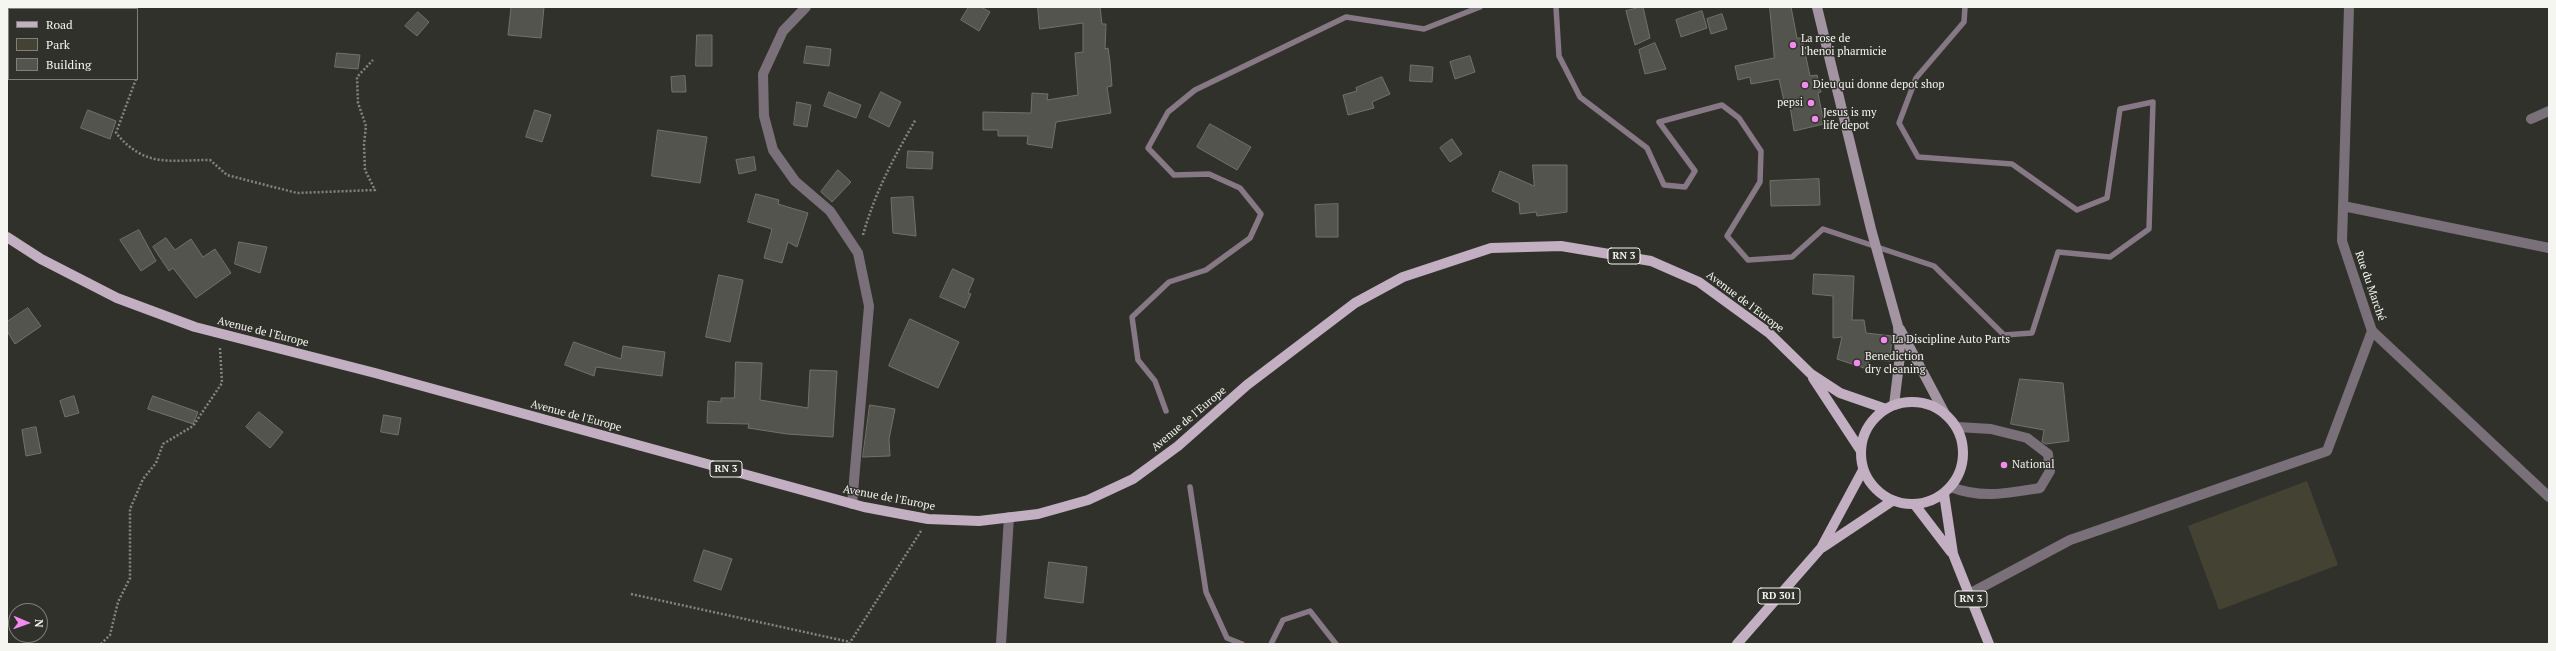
<!DOCTYPE html>
<meta charset="utf-8">
<style>
body{margin:0}
#map{position:relative;width:2556px;height:651px;overflow:hidden;background:#31312c;font-family:"PT Serif",serif}
canvas{display:block}
.frame{position:absolute;inset:0;border:8px solid #f5f5f2;pointer-events:none}
.legend{position:absolute;left:8px;top:8px;width:130px;height:72px;box-sizing:border-box;background:#31312c;border:1px solid #7f7f7b;margin:0;padding:5px 7px;list-style:none;font-size:12px;color:#f5f5f2}
.legend li{display:flex;align-items:center;gap:8px;height:20px}
.legend b{width:20px;border:1px solid #7f7f7b}
.north{position:absolute;left:8px;top:603px;width:40px;height:40px;box-sizing:border-box;background:#31312c;border:1px solid #7f7f7b;border-radius:50%;rotate:92deg;font-size:11px;font-weight:700;line-height:16px;text-align:center;color:#f5f5f2}
.north::after{content:'';display:block;margin:auto;width:14px;height:18px;background:#f489f0;clip-path:polygon(50% 0,100% 100%,50% 72%,0 100%)}
</style>
<div id="map">
<canvas width="2556" height="651"></canvas>
<div class="frame"></div>
<ul class="legend">
<li><b style="height:5px;background:#c3afc2"></b>Road</li>
<li><b style="height:11px;background:#444333"></b>Park</li>
<li><b style="height:11px;background:#54544f"></b>Building</li>
</ul>
<div class="north">N</div>
</div>
<script>
const c = document.querySelector('canvas').getContext('2d');
c.lineJoin = 'round';
function fillPath(path, color) {
  c.fillStyle = color;
  c.fill(path, 'evenodd');
}
function strokePath(path, color, width, dash) {
  c.strokeStyle = color;
  c.lineWidth = width;
  c.lineCap = dash ? 'butt' : 'round';
  c.setLineDash(dash || []);
  c.stroke(path);
}
function drawText(font, color, halo, rows, align = 'center') {
  c.font = font + ' "PT Serif",serif';
  c.lineWidth = 3;
  c.setLineDash([]);
  c.textBaseline = 'middle';
  c.strokeStyle = halo;
  c.fillStyle = color;
  for (const [text, x, y, turn = 0] of rows) {
    c.save();
    c.translate(x, y);
    c.rotate((+turn || 0) * Math.PI / 180);
    c.textAlign = isNaN(turn) ? turn : align;
    if (halo) c.strokeText(text, 0, 0);
    c.fillText(text, 0, 0);
    c.restore();
  }
}
fillPath(new Path2D(`
 M2307 481 2338 565 2219 610 2188 526Z`), '#444333');
strokePath(new Path2D(`
 M1556 7 1559 56 1580 97 1647 148 1664 185 1685 187 1695 171 1659 122 1722 105 1739 118 1761 151 1760 182 1727 236 1748 260 1792 257 1823 229 1934 266 2004 335 2032 333 2058 252 2110 257 2149 229 2153 102 2120 109 2107 198 2077 210 2012 164 1918 157 1899 123 1916 78 1964 22 1965 7
 M1166 411 1155 381 1138 360 1132 317 1169 282 1206 270 1250 238 1261 214 1240 188 1209 174 1174 175 1148 148 1168 112 1195 90 1346 17 1424 29 1480 7
 M1190 487 1206 592 1227 638 1242 644
 M1271 644 1283 620 1310 611 1336 644`), '#867884', 5.5);
const building = new Path2D(`
 M544 7 541 38 508 35 511 8Z
 M969 7H981L990 12 979 31 961 20Z
 M1038 7H1100L1102 24H1106L1105 49 1108 48 1110 62 1112 86 1107 87 1111 113 1056 122 1052 148 1027 144 1028 136H998V130H983V112L1031 113 1032 93 1048 94 1047 100 1078 95 1075 53 1083 52V23L1040 29Z
 M1643 7 1650 38 1635 45 1626 11Z
 M1770 7H1791L1797 38H1802L1810 76 1817 75 1821 92 1818 93 1824 124 1794 131 1789 100 1784 101 1779 79 1751 84 1750 77 1738 80 1735 66 1774 58Z
 M1702 11 1707 28 1681 37 1676 20Z
 M418 12 429 22 417 36 405 26Z
 M1722 14 1727 29 1711 34 1707 19Z
 M697 35H712V66H696Z
 M1655 43 1666 69 1645 74 1639 50Z
 M807 46 831 49 829 66 804 63Z
 M337 53 360 55 358 69 335 67Z
 M1470 56 1475 72 1455 79 1450 62Z
 M1411 65 1433 67 1432 82 1410 81Z
 M685 76 686 92H672L671 77Z
 M1382 77 1390 94 1372 102 1374 108 1348 115 1343 95 1357 91 1356 88Z
 M829 92 861 105 856 118 824 106Z
 M881 92 901 102 889 127 869 117Z
 M797 102 811 105 807 127 794 125Z
 M88 110 116 121 110 139 81 128Z
 M535 110 551 115 542 142 526 137Z
 M1210 124 1251 147 1237 170 1197 147Z
 M658 130 707 137 700 183 652 176Z
 M1452 139 1462 154 1450 162 1440 148Z
 M908 151 933 152 932 169 907 168Z
 M754 157 756 170 739 174 736 160Z
 M1533 165H1567V212L1537 216 1536 212 1520 214 1519 203 1492 191 1500 171 1534 186Z
 M838 170 851 182 832 202 821 192Z
 M1819 179 1820 205 1771 206 1770 181Z
 M756 194 779 200 778 204 808 213 797 247 788 242 782 263 764 258 772 229 748 222Z
 M913 197 916 236 893 233 891 198Z
 M1338 204V237H1316L1315 205Z
 M139 230 156 261 141 271 120 240Z
 M166 238 175 250 191 239 203 257 215 249 231 273 196 298 173 268 169 271 153 247Z
 M239 242 267 247 260 273 235 264Z
 M953 269 974 279 968 293 971 294 965 308 940 297Z
 M1814 274 1854 276 1852 320H1864L1866 333 1892 336 1890 361 1869 360 1867 369 1837 359 1842 337 1833 338V296L1813 294Z
 M719 275 743 280 730 342 706 337Z
 M28 308 41 326 15 344 7 331V322Z
 M910 319 959 342 938 388 889 366Z
 M574 342 621 359 623 346 665 352 662 376 596 367 594 376 565 365Z
 M736 362 762 363 760 400 808 408 810 370 837 371 833 437 787 434 748 428 749 424 707 423 708 401 721 402V398H734Z
 M2020 379 2063 383 2069 441 2046 444 2042 442 2044 430 2011 424Z
 M74 396 79 413 65 417 60 401Z
 M153 396 198 412 193 424 148 409Z
 M870 405 895 409 889 439 890 456 863 457Z
 M259 412 283 432 270 448 246 427Z
 M384 415 401 418 398 435 381 432Z
 M36 427 41 453 26 456 22 430Z
 M704 550 732 559 721 590 694 581Z
 M1049 562 1087 567 1083 603 1045 598Z`);
fillPath(building, '#54544f');
strokePath(building, '#72726c', 1);
strokePath(new Path2D(`
 M89 7 91 9
 M136 79 116 133C145 168 169 160 210 160L227 175 297 193 375 190 365 170 364 144 366 126 358 103 357 77 373 60
 M863 235C875 192 894 157 916 119
 M631 594 850 642
 M101 644 110 635 118 602 130 578V509L143 479 156 463 163 444 193 426 222 383 220 348
 M849 644 921 531`), '#848480', 2.5, [2, 2]);
strokePath(new Path2D(`
 M1951 487C1981 499 2009 493 2040 488L2050 471 2048 454 2027 438 1991 429 1957 427
 M1969 594 2070 540 2327 451 2372 331`), '#7a7079', 10);
strokePath(new Path2D(`
 M806 7 783 31 763 74 764 116 773 150 795 181 830 211 858 253 869 306 852 504
 M2349 7 2342 241 2372 331 2549 497
 M2531 119 2549 111
 M2343 206 2549 248
 M1001 644 1009 517`), '#7a7079', 10);
strokePath(new Path2D(`
 M1817 7 1871 229 1898 326 1900 356 1894 405
 M1900 329 1944 412`), '#a394a2', 10);
strokePath(new Path2D(`
 M7 237 41 259 117 298 195 327 375 373 864 507 928 519 979 521 1038 514 1088 500 1133 479 1178 446 1247 385 1355 303 1403 277 1491 248 1561 246 1651 261 1699 282 1769 333 1811 374 1840 393 1886 409
 M1813 378 1861 451
 M1861 453a51 51 0 1 1 102 0a51 51 0 1 1-102 0Z
 M1944 494 1953 554 1989 644
 M1915 505 1951 552
 M1823 547 1892 501
 M1737 644 1821 548 1863 470`), '#c3afc2', 10);
for (const [x, y, r, color] of [
 [1793,45,4,"#f489f0"],
 [1805,85,4,"#f489f0"],
 [1811,103,4,"#f489f0"],
 [1815,119,4,"#f489f0"],
 [1884,340,4,"#f489f0"],
 [1857,363,4,"#f489f0"],
 [2004,465,4,"#f489f0"]
]) {
  const dot = new Path2D();
  dot.arc(x, y, r, 0, 2 * Math.PI);
  c.fillStyle = color;
  c.fill(dot);
  strokePath(dot, '#31312c', 1.5);
}
for (const [x, y, w] of [
 [1624,256,32],
 [726,469,32],
 [1779,596,42],
 [1971,599,32]
]) {
  const box = new Path2D();
  box.roundRect(x - w / 2, y - 8, w, 16, 3);
  c.fillStyle = '#31312c';
  c.fill(box);
  strokePath(box, '#f5f5f2', 1);
}
drawText('bold 10px', '#f5f5f2', null, [
 ["RN 3",1624,256],
 ["RN 3",726,469],
 ["RD 301",1779,596],
 ["RN 3",1971,599]
]);
drawText('11px', '#f5f5f2', '#31312c', [
 ["La rose de",1801,39],
 ["l'henoi pharmicie",1801,52],
 ["Dieu qui donne depot shop",1813,85],
 ["pepsi",1803,103,"right"],
 ["Jesus is my",1823,113],
 ["life depot",1823,126],
 ["La Discipline Auto Parts",1892,340],
 ["Benediction",1865,357],
 ["dry cleaning",1865,370],
 ["National",2012,465]
], 'left');
drawText('11px', '#f5f5f2', '#31312c', [
 ["Rue du Marché",2370,286,71],
 ["Avenue de l'Europe",1745,302,37],
 ["Avenue de l'Europe",263,332,14],
 ["Avenue de l'Europe",576,416,15],
 ["Avenue de l'Europe",1189,419,-40],
 ["Avenue de l'Europe",889,498,11]
]);
</script>
